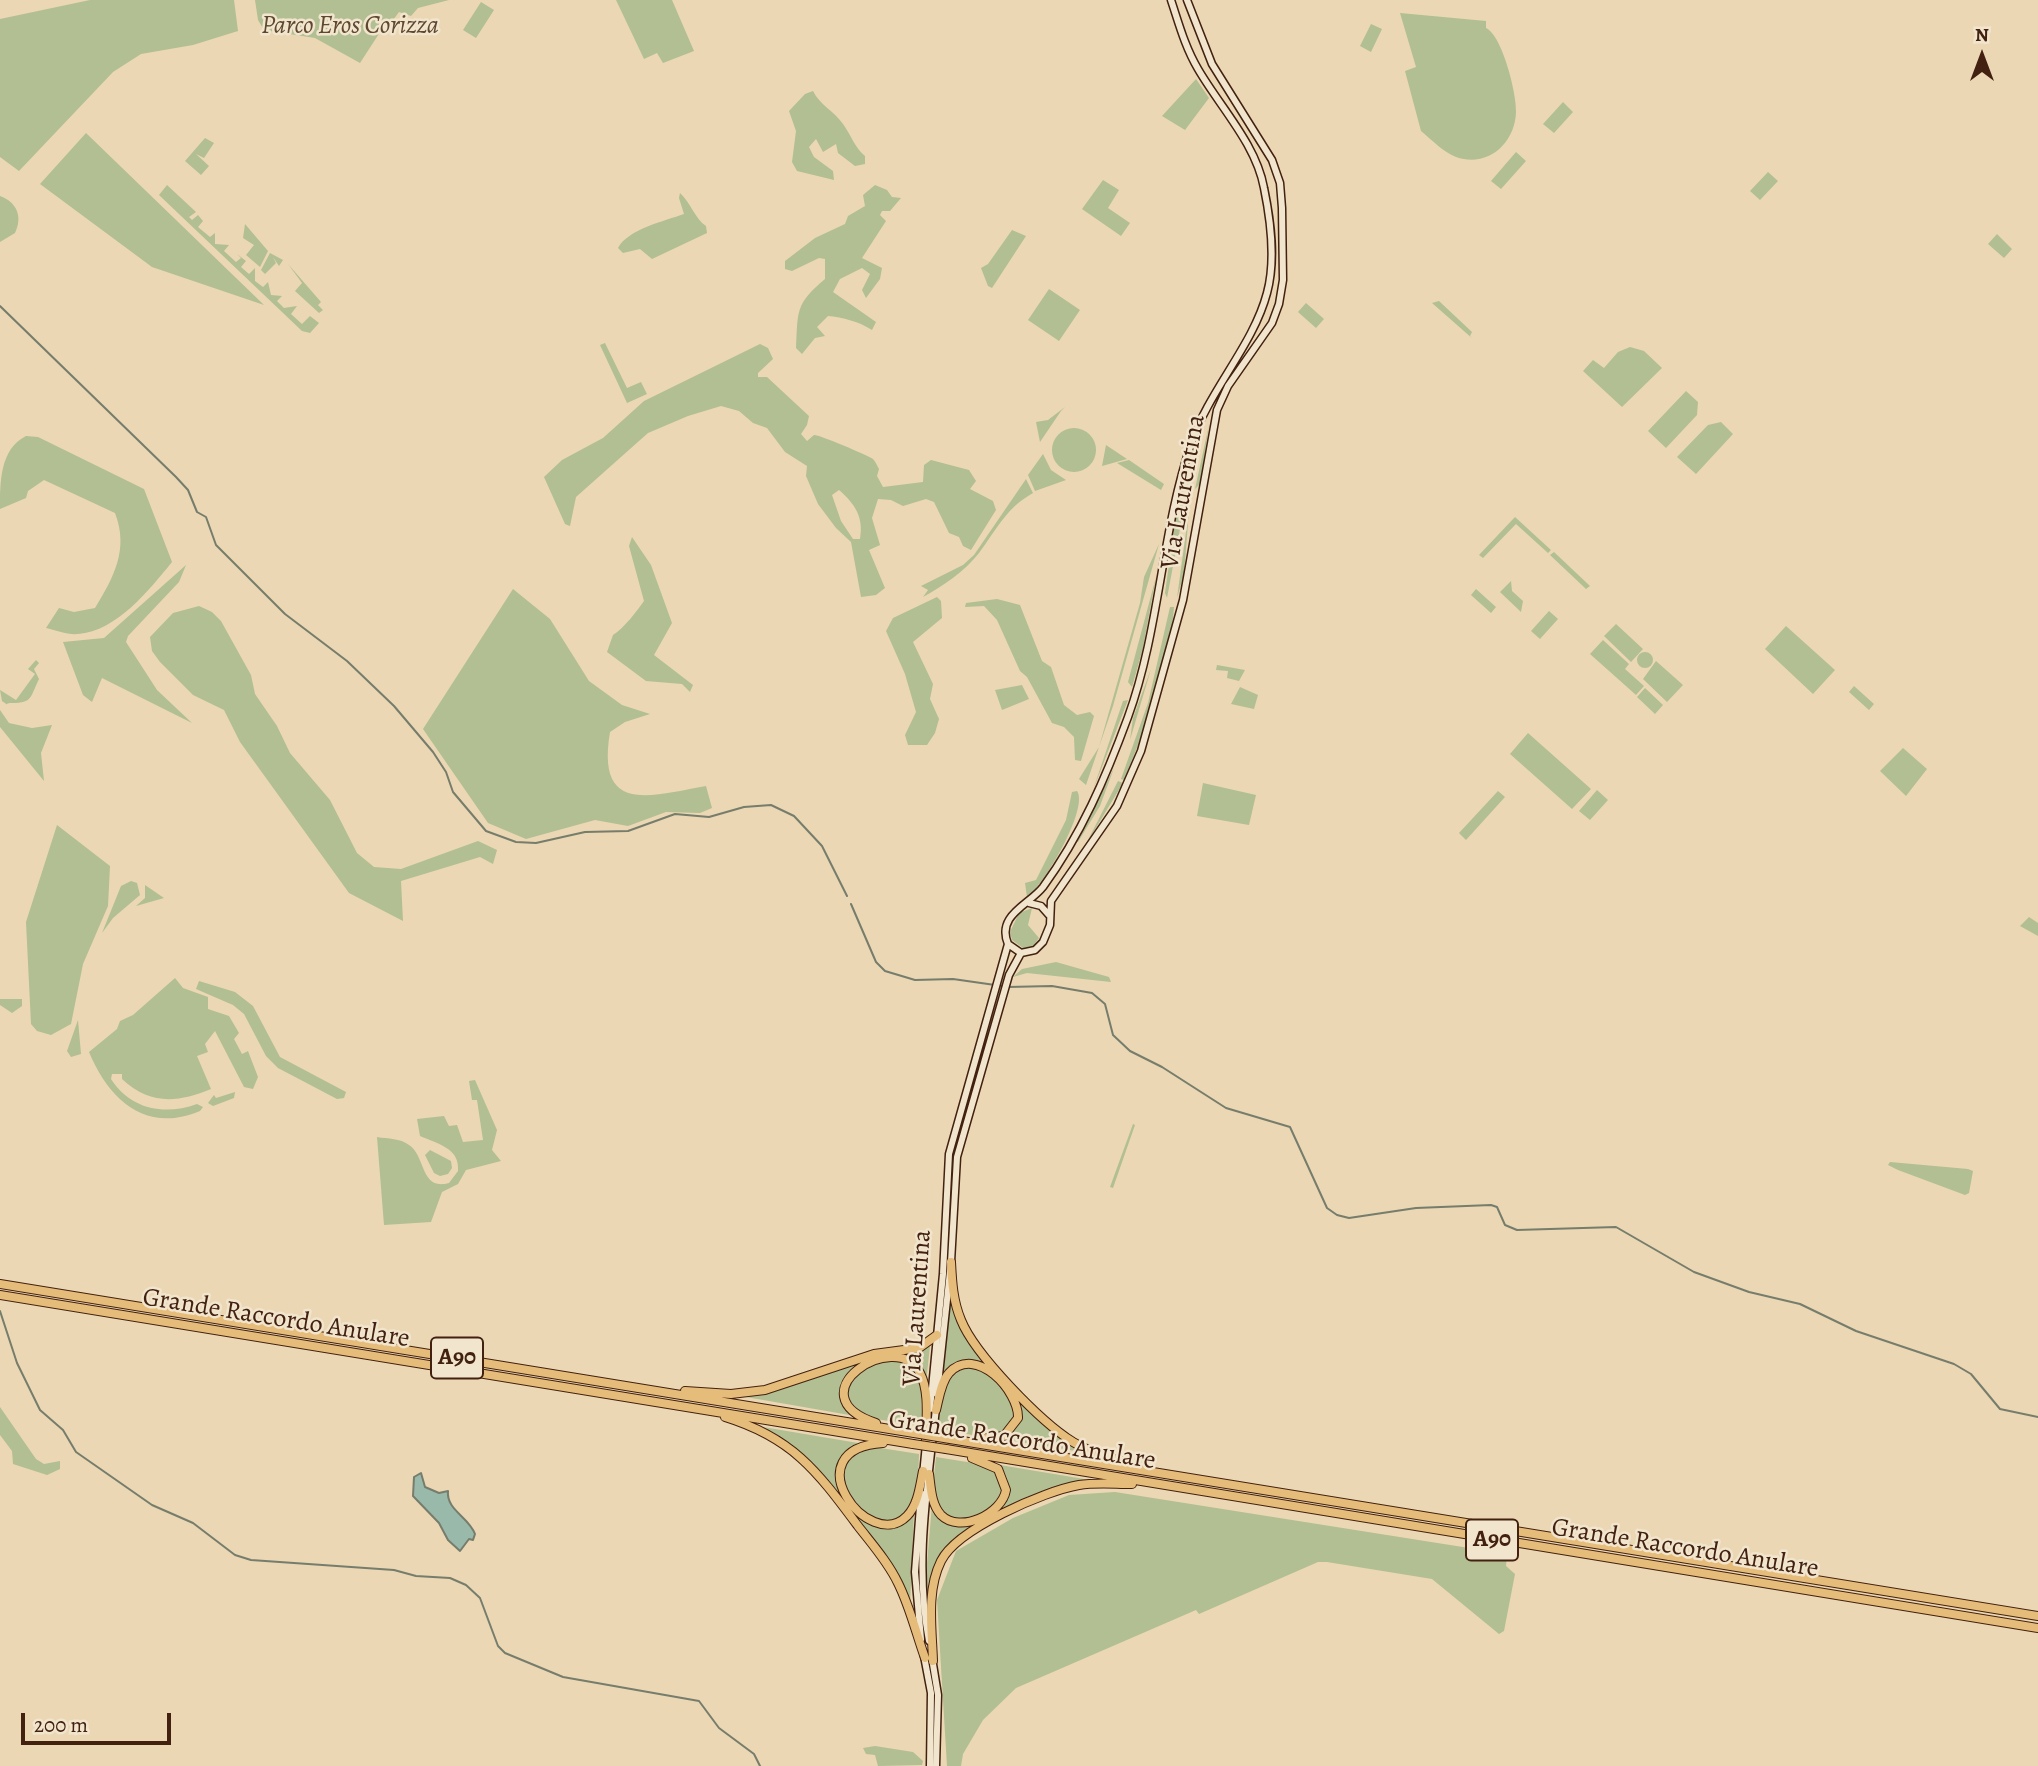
<!DOCTYPE html>
<style>
body{margin:0}
#map{position:relative;width:2038px;height:1766px;overflow:hidden;background:#ebd7b3;font-family:Alegreya,serif}
canvas{display:block}
.north{position:absolute;left:1947px;top:21px;width:70px;height:70px;-webkit-text-stroke:5px #f2e5ce;paint-order:stroke;rotate:0deg;font-size:19px;font-weight:700;line-height:28px;text-align:center;color:#422110}
.north::after{content:'';display:block;margin:auto;width:24px;height:32px;background:#422110;clip-path:polygon(50% 0,100% 100%,50% 72%,0 100%)}
.scale{position:absolute;left:21px;top:1713px;width:150px;height:32px;box-sizing:border-box;border:4px solid #422110;border-top:0;padding-left:9px;font-size:21px;line-height:24px;white-space:nowrap;color:#422110;-webkit-text-stroke:5px #f2e5ce;paint-order:stroke}
</style>
<div id="map">
<canvas width="2038" height="1766"></canvas>
<div class="north">N</div>
<div class="scale">200 m</div>
</div>
<script>
const c = document.querySelector('canvas').getContext('2d');
c.lineJoin = 'round';
function fillPath(path, color) {
  c.fillStyle = color;
  c.fill(path, 'evenodd');
}
function strokePath(path, color, width, dash) {
  c.strokeStyle = color;
  c.lineWidth = width;
  c.lineCap = dash ? 'butt' : 'round';
  c.setLineDash(dash || []);
  c.stroke(path);
}
function drawText(font, color, halo, rows, align = 'center') {
  c.font = font + ' Alegreya,serif';
  c.lineWidth = 5;
  c.setLineDash([]);
  c.textBaseline = 'middle';
  c.strokeStyle = halo;
  c.fillStyle = color;
  for (const [text, x, y, turn = 0] of rows) {
    c.save();
    c.translate(x, y);
    c.rotate((+turn || 0) * Math.PI / 180);
    c.textAlign = isNaN(turn) ? turn : align;
    if (halo) c.strokeText(text, 0, 0);
    c.fillText(text, 0, 0);
    c.restore();
  }
}
fillPath(new Path2D(`
 M90 0H234L238 31 193 45 141 54 113 72 19 171 0 157V19Z
 M255 0H449L418 8 411 16 399 12 388 27 384 26 360 63 315 38 264 30 258 20Z
 M616 0H672L694 51 663 63 657 53 644 59Z
 M481 2 494 10 476 38 463 30Z
 M1400 13 1486 21V28C1502 35 1517 94 1516 112 1515 144 1487 168 1456 157 1443 152 1432 140 1421 131L1405 71 1416 67Z
 M1371 24 1382 29 1371 52 1360 46Z
 M1196 79 1209 98 1185 130 1162 116Z
 M813 91C820 105 834 111 843 124 851 135 855 148 865 156V164L855 166 838 153 836 144 823 152 816 139 809 147 814 157 833 171 834 180 797 171 792 162 796 131 789 111 805 94Z
 M1563 102 1573 112 1554 133 1543 124Z
 M86 133 264 305 152 267 40 184Z
 M205 138 214 143 204 158 196 154 209 166 201 175 185 161Z
 M1516 152 1526 161 1501 189 1491 181Z
 M1768 172 1778 181 1760 200 1750 191Z
 M1103 180 1119 190 1108 208 1130 223 1121 236 1082 209Z
 M167 185 196 212 189 217 192 220 198 215 203 221 198 227 210 237 215 233V244L229 245 224 251 236 262 241 258 237 254 246 261 241 267 249 274 255 268V281L263 287 268 282 271 295 282 296 277 301 284 308 297 306 291 314 302 324 310 316 319 323 310 333 302 331 159 195Z
 M875 185 887 190 892 197 901 198 890 211H882L880 215 886 221 862 258 882 268 880 279 866 298 862 290 870 274 862 268 840 279 833 292 876 322 872 330C860 322 842 317 828 316L817 327 825 336 815 338 802 354 796 348C798 311 795 304 825 279V259L819 258 792 271 785 269V261L815 238 845 224 848 216 865 206 863 195Z
 M680 193C691 203 695 219 706 226L707 233 652 259 640 249 623 253 618 248C628 229 665 221 684 214L679 198Z
 M0 196C17 202 23 217 15 233L0 242Z
 M245 224 268 251 260 267 246 255 254 245 243 238Z
 M1012 230 1026 236 992 288 988 286 981 268 988 264Z
 M1997 234 2012 249 2004 258 1988 244Z
 M270 253 283 260 279 266 273 257 276 263 265 274 261 270Z
 M288 264 321 302 318 305 323 310 319 313 295 291 302 283Z
 M1049 289 1080 310 1059 341 1028 320Z
 M1439 301 1472 332 1470 336 1473 339 1432 303Z
 M1306 303 1324 319 1316 328 1298 312Z
 M605 343 627 388 641 382 647 394 627 403 600 345Z
 M760 344 768 348 773 359 758 373V377H767L809 416 807 425 801 434 807 441 814 435C820 435 867 455 873 459 876 462 877 466 879 469L877 476 883 487 923 482 924 465 931 460 969 470 976 481 970 489 993 501 996 510 971 550 963 546 959 537 949 533 934 502 926 499 903 506 891 500 878 499 872 518 880 545 869 550 885 588 876 595 861 597 851 542 836 528 818 504 806 476 807 466 785 452 767 428 753 423 739 411 721 406 688 416 648 433 576 497 570 526 565 524 544 477 562 460 603 438 644 401ZM839 490C855 504 864 517 860 539H853L841 521 832 495Z
 M1630 347 1644 351 1662 368 1622 407 1583 371 1593 360 1604 368 1618 352Z
 M1686 391 1698 402 1697 415 1666 448 1648 431Z
 M1065 407 1061 411 1040 442 1036 422 1048 420Z
 M1721 422 1733 434 1696 474 1677 457 1708 425Z
 M1209 425 1200 484 1195 489Z
 M1052 450a22 22 0 1 1 44 0a22 22 0 1 1-44 0Z
 M26 436 38 437 144 489 172 562C149 590 117 631 78 634 68 635 55 630 46 628L59 608 74 612 95 608C114 577 129 549 115 513L44 480 28 491 26 498 0 509C0 482 0 449 26 436Z
 M1106 445 1127 459 1102 466Z
 M1043 454 1051 470 1066 480 1035 491 1028 475Z
 M1129 460 1164 484 1161 490 1117 463Z
 M1026 479 1033 493C1006 508 997 529 979 553 965 571 943 586 923 597L928 590 921 586 963 565 974 555Z
 M1181 498 1185 502 1167 598 1165 593 1178 500Z
 M1189 510 1184 574 1177 598Z
 M1515 517 1551 550 1548 553 1516 524 1483 558 1479 555Z
 M632 537 651 565 672 623 654 655 693 685 690 692 682 684 646 681 607 652 613 635C624 628 637 611 644 601L629 546Z
 M1159 544 1113 706 1086 785 1079 779 1099 747 1140 603 1144 577Z
 M1554 552 1590 586 1586 589 1550 555Z
 M186 565 179 582 128 636 126 642 157 690 192 723 102 678 92 702 83 695 63 642 104 638Z
 M1156 577 1143 648 1132 687 1128 682Z
 M1511 581 1512 591 1523 601 1521 612 1500 592Z
 M513 589 550 619 589 681 622 705 650 714 625 722 610 732C596 815 650 796 706 786L712 808 700 813 666 812 628 826 595 820 526 839 488 823 423 729Z
 M1476 589 1496 607 1491 613 1471 595Z
 M937 597 941 601 942 618 913 642 933 684 930 699 939 719 935 733 927 745H908L905 735 916 712 905 674 886 631 893 618Z
 M997 599 1020 605 1042 661 1051 667 1064 705 1077 715 1090 712 1094 716 1081 761 1075 760 1074 737 1064 727 1052 723 1027 677 1020 671 997 620 984 606 965 607 966 603Z
 M199 606 212 612 221 621 251 675 255 694 277 726 290 753 330 800 357 853 374 867 401 869 478 841 497 850 493 864 480 857 401 881 403 921 349 893 240 742 224 710 193 695 160 662 152 651 150 637 173 613Z
 M1170 607H1174C1170 666 1146 726 1124 780L1121 779 1148 703Z
 M1549 611 1558 619 1540 639 1531 631Z
 M1616 624 1643 649 1631 662 1604 636Z
 M1786 626 1835 670 1813 694 1765 649Z
 M1603 640 1629 664 1625 669 1644 686 1636 695 1590 654Z
 M1637 660a8 8 0 1 1 16 0a8 8 0 1 1-16 0Z
 M36 660 39 663 34 669 39 679C30 697 33 703 12 703 2 703 11 707 2 701L0 690 16 700 35 674 28 669Z
 M1656 661 1683 685 1667 702 1643 679Z
 M1217 665 1245 670 1239 681 1227 678 1228 671 1216 670Z
 M1151 669 1130 740 1133 718Z
 M1022 685 1029 699 1002 710 995 690Z
 M1854 686 1874 704 1869 710 1849 692Z
 M1240 687 1258 695 1254 709 1231 704Z
 M1645 688 1663 705 1655 714 1637 697Z
 M1128 700 1093 790 1123 701Z
 M0 710 9 723 32 728 52 725 41 753 44 781 0 727Z
 M1528 733 1591 789 1572 809 1510 754Z
 M1903 748 1927 769 1906 796 1880 771Z
 M1114 768 1100 806 1078 842H1077Z
 M1118 781 1123 783 1085 846Z
 M1203 783 1256 795 1249 825 1197 816Z
 M1597 790 1608 800 1590 820 1579 811Z
 M1077 791C1089 808 1044 886 1027 897L1025 883 1036 880 1066 820 1072 792Z
 M1498 791 1505 797 1466 840 1459 833Z
 M57 825 110 866 108 906 83 964 71 1024 51 1035 37 1031 31 1024 26 922Z
 M131 881 137 883 140 895 113 918 102 933 121 886Z
 M145 885 164 898 136 906 145 898Z
 M1032 908 1028 925 1039 938 1033 946 1023 948 1012 940 1010 932 1019 913Z
 M2029 917 2038 923V936L2020 926Z
 M1056 962 1109 977 1111 982 1027 973 1013 977 1022 969Z
 M175 978 183 988 208 997V1009L229 1016 239 1033 234 1039 242 1054 248 1051 258 1077 253 1089 244 1087 215 1031 205 1044 208 1052 197 1056 211 1089C177 1103 150 1105 122 1079V1074H112L111 1079C130 1109 164 1116 197 1104L203 1107 200 1111C146 1134 109 1100 89 1052L117 1029 120 1021 133 1015Z
 M199 981 235 992 253 1006 280 1057 346 1092 344 1098 337 1099 278 1068 266 1056 244 1014 233 1005 196 989Z
 M0 999H22V1006L12 1013 0 1005Z
 M78 1020 81 1054 71 1057 67 1051Z
 M475 1080 497 1130 492 1150 501 1161 466 1170 458 1184 442 1192 431 1222 384 1225 377 1137C388 1139 400 1138 409 1145 426 1156 420 1191 449 1183L458 1171C460 1148 438 1144 420 1136L417 1119 444 1116 449 1126 457 1125 463 1142 483 1140 477 1100H472L469 1081Z
 M235 1092 234 1098 213 1106 208 1103 214 1095 216 1098Z
 M1133 1124 1135 1125 1113 1188 1110 1187Z
 M430 1150 451 1161 452 1168 448 1174 440 1176 434 1173 425 1155Z
 M1890 1162 1968 1169 1973 1171 1969 1193 1965 1195 1898 1170 1888 1165Z
 M951 1296 960 1325 1054 1432 1082 1452 1002 1439 1011 1434 1019 1420 1011 1390 969 1362 943 1378Z
 M930 1346 926 1383 917 1365 881 1356 852 1368 842 1388 855 1416 746 1397 867 1358Z
 M888 1359 905 1361 921 1378 922 1426 869 1418 857 1413 846 1394 854 1372Z
 M970 1366C997 1376 1011 1391 1014 1420L1004 1433 977 1436 938 1428 942 1394 951 1375Z
 M0 1407 36 1459 44 1464 60 1461V1469L47 1475 13 1464 12 1451 0 1435Z
 M763 1427 858 1443C829 1463 834 1477 851 1504 867 1529 892 1537 914 1512L910 1607C874 1541 832 1463 763 1427Z
 M874 1447 919 1454C918 1475 920 1512 895 1521 889 1523 878 1521 872 1521L846 1492 841 1474 850 1455Z
 M936 1457 992 1466 1004 1486 999 1503C976 1518 968 1525 941 1513L933 1485Z
 M1000 1465 1090 1480C1051 1495 953 1519 938 1560 933 1575 932 1592 928 1608L926 1575 932 1505 954 1525 999 1510C1012 1496 1011 1480 1000 1465Z
 M1115 1492 1507 1554 1506 1566 1515 1574 1504 1631 1499 1634 1432 1579 1327 1562H1318L1199 1614 1196 1610 1016 1688 983 1720 963 1754 961 1766H947L937 1600 956 1551 1013 1518 1069 1495Z
 M875 1746 913 1752 923 1761 922 1765 878 1766 875 1755 866 1754 863 1748Z`), '#b1bf92');
const water = new Path2D(`
 M421 1473 425 1487 439 1493 448 1491C446 1510 469 1517 475 1534L473 1540 469 1539 460 1551 448 1540 439 1523 413 1496 414 1477Z`);
fillPath(water, '#99baaa');
strokePath(water, '#767d6c', 2);
strokePath(new Path2D(`
 M0 306 176 477 188 490 197 512 206 517 216 545 285 614 347 661 394 706 433 752 446 772 453 792 486 831 516 842 536 843 585 832 628 831 675 814 709 817 744 807 771 805 794 816 822 846 847 896
 M851 904 876 962 885 971 915 980 953 979 1002 986
 M1008 987 1052 986 1092 993 1105 1004 1113 1035 1130 1051 1162 1067 1226 1108 1290 1127 1327 1208 1337 1215 1349 1218 1416 1208 1491 1205 1497 1207 1505 1225 1517 1230 1616 1227 1694 1272 1749 1292 1800 1304 1856 1331 1954 1364 1971 1374 2000 1409 2038 1417
 M0 1311 17 1363 40 1410 63 1430 76 1452 152 1505 193 1523 235 1555 251 1560 394 1570 416 1576 450 1578 466 1585 480 1598 498 1646 505 1653 563 1677 699 1701 719 1728 754 1754 760 1766`), '#767d6c', 2);
const secondary = new Path2D(`
 M1029 903 1041 906 1049 915
 M1008 944 1021 953 1035 950 1043 942 1050 925 1051 901 1117 806 1141 751 1183 600 1217 410 1228 386 1272 323 1279 304 1283 280 1282 208 1280 183 1272 160 1212 64 1187 0
 M937 1394 951 1262 957 1157 1009 975 1021 953
 M930 1409 943 1274 949 1154 1008 944C996 915 1029 905 1043 887 1081 835 1106 777 1128 717 1160 629 1161 533 1191 444 1209 390 1253 346 1267 293 1276 260 1271 222 1264 188 1256 144 1220 107 1198 69 1185 47 1179 24 1171 0
 M923 1475 926 1444
 M921 1493 915 1572 921 1639
 M929 1641C914 1564 928 1486 936 1408
 M924 1656 931 1693 930 1766
 M932 1658 938 1695 936 1766`);
const highway = new Path2D(`
 M951 1262C952 1282 953 1301 961 1320 975 1355 1041 1422 1073 1442 1090 1452 1109 1458 1128 1463
 M0 1284 914 1433
 M0 1295 913 1444
 M685 1391 731 1394 765 1390 874 1354 919 1348 937 1335
 M936 1410C939 1398 941 1382 949 1373 976 1344 1019 1391 1018 1418L1004 1436 979 1439
 M725 1417C793 1438 817 1471 858 1526 872 1544 888 1562 898 1583 910 1607 916 1633 925 1658
 M876 1423C792 1395 896 1326 920 1373 930 1392 926 1421 926 1442
 M950 1439 2038 1616
 M883 1443C791 1449 869 1555 907 1516 918 1505 920 1486 923 1471
 M946 1449 2038 1628
 M929 1474C931 1488 931 1504 941 1515 960 1534 1002 1514 1006 1490L998 1469 972 1458
 M933 1661C932 1629 926 1591 941 1561 957 1529 1044 1491 1079 1485 1096 1482 1114 1484 1132 1484`);
strokePath(secondary, '#422110', 9);
strokePath(highway, '#422110', 10);
strokePath(secondary, '#f2e5ce', 6);
strokePath(highway, '#e6bc7a', 8);
const highwayBridge = new Path2D(`
 M914 1433 950 1439
 M913 1444 946 1449`);
strokePath(highwayBridge, '#422110', 10, []);
strokePath(highwayBridge, '#e6bc7a', 8);
for (const [x, y, w] of [
 [457,1358,52],
 [1492,1540,52]
]) {
  const box = new Path2D();
  box.roundRect(x - w / 2, y - 20.5, w, 41, 5);
  c.fillStyle = '#f2e5ce';
  c.fill(box);
  strokePath(box, '#422110', 2);
}
drawText('bold 24px', '#422110', null, [
 ["A90",457,1358],
 ["A90",1492,1540]
]);
drawText('italic 26px', '#5e4830', '#f2e5ce', [
 ["Parco Eros Corizza",350,27]
]);
drawText('26px', '#422110', '#f2e5ce', [
 ["Via Laurentina",1184,492,-80],
 ["Via Laurentina",918,1308,-86],
 ["Grande Raccordo Anulare",276,1319,9],
 ["Grande Raccordo Anulare",1022,1441,9],
 ["Grande Raccordo Anulare",1685,1549,9]
]);
</script>
